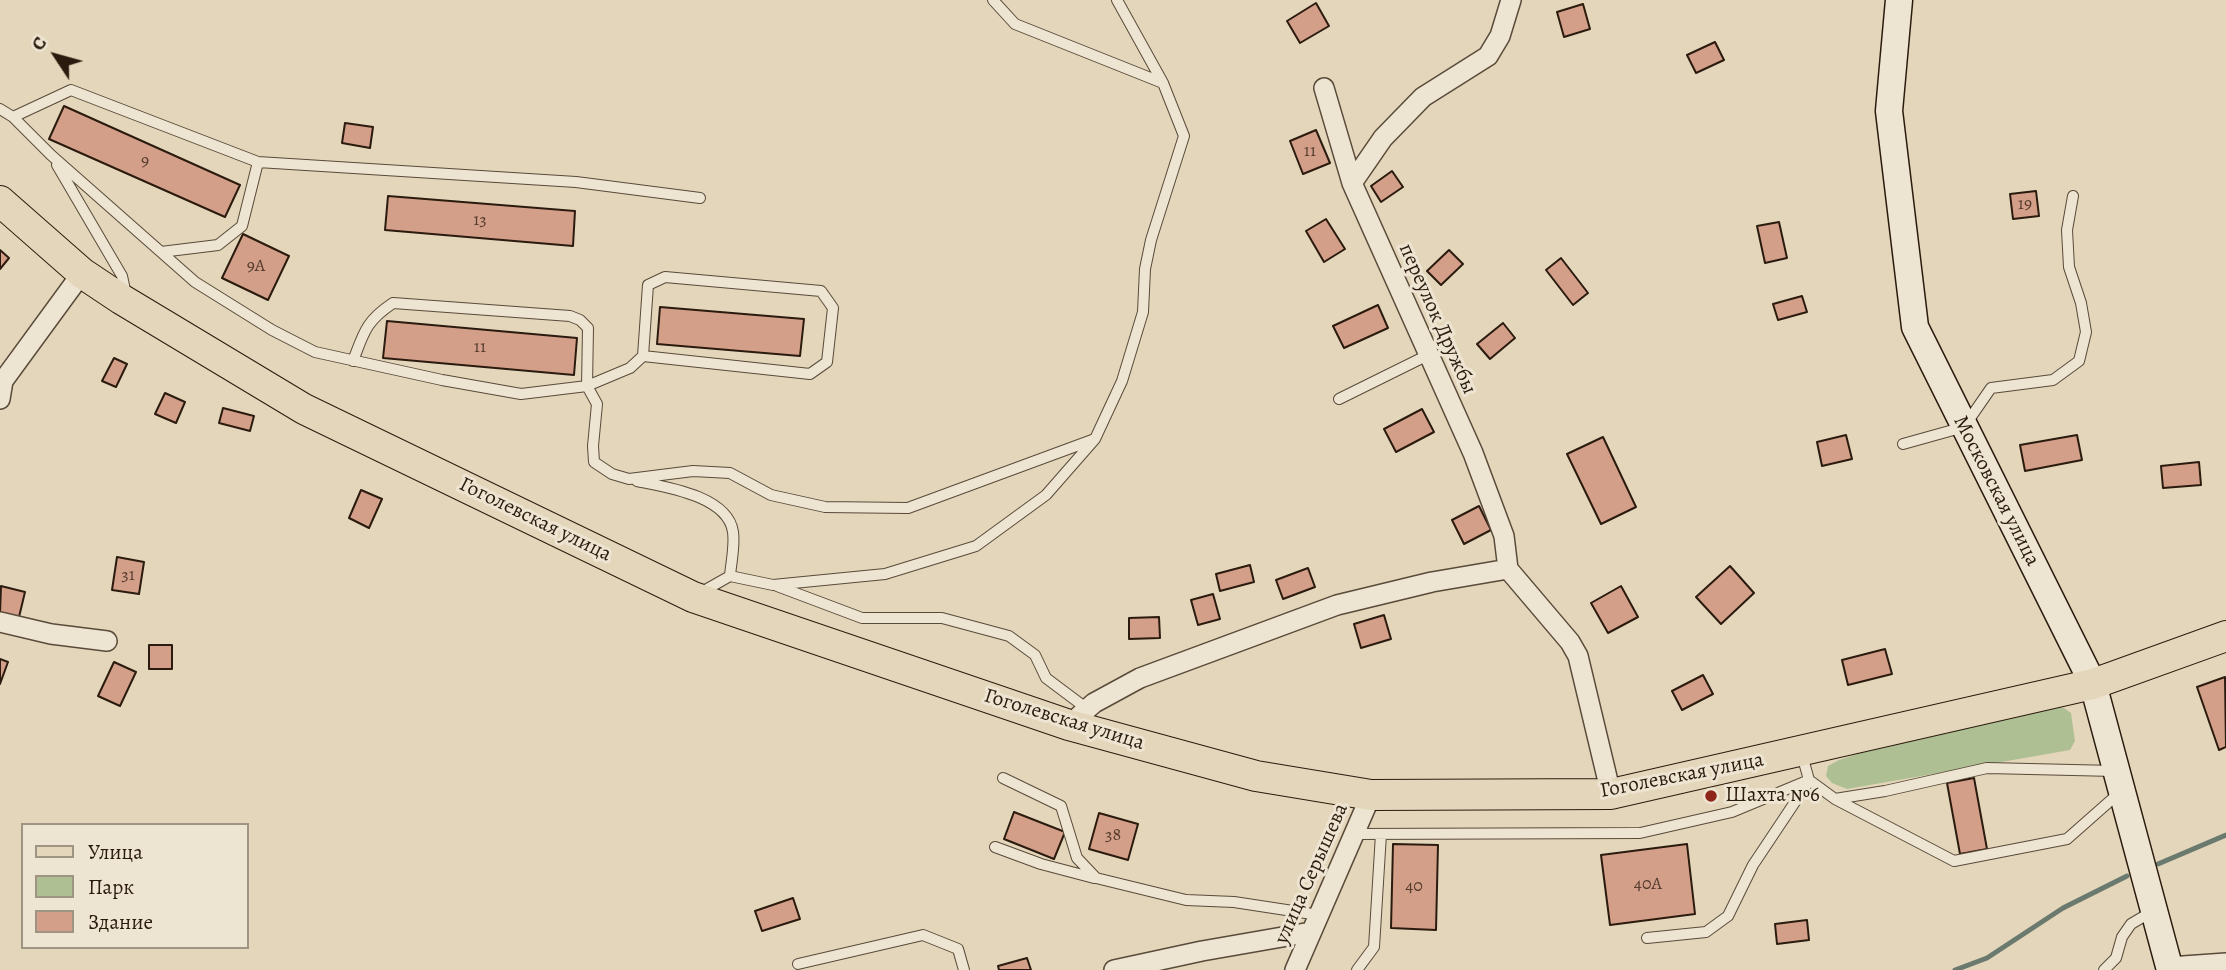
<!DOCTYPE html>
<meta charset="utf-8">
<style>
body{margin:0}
#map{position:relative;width:2226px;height:970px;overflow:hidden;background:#e4d6ba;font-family:Alegreya,serif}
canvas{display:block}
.legend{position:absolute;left:21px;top:823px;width:228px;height:126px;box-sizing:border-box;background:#ede4d2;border:2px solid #9f9484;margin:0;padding:9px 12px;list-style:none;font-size:21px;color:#2b1b0e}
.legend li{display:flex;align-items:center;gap:14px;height:35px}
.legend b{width:35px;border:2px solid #9f9484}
.north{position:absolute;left:21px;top:21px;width:70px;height:70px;-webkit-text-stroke:5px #ede4d2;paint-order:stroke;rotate:306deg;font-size:19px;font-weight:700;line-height:28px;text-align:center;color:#2b1b0e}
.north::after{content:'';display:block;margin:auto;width:24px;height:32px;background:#2b1b0e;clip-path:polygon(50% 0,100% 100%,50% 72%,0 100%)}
</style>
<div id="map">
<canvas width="2226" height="970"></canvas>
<ul class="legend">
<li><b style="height:9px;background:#e4d6ba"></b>Улица</li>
<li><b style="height:19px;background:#afbf94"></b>Парк</li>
<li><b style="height:19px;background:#d39f89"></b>Здание</li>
</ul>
<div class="north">С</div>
</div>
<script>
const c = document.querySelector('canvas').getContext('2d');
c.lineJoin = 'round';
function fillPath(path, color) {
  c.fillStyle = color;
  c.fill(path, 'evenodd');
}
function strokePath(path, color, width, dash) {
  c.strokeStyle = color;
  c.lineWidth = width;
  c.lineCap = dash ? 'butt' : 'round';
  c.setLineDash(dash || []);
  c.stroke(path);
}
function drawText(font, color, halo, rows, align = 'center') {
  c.font = font + ' Alegreya,serif';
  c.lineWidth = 6;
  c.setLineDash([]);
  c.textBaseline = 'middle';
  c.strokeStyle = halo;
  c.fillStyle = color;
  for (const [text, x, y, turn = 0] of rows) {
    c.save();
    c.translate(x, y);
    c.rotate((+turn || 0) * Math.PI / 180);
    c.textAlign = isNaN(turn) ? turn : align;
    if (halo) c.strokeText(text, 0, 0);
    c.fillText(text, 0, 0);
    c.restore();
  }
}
fillPath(new Path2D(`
 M2054 706 2064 708 2071 713 2075 741 2070 750 1847 789 1832 783 1826 776 1828 766 1839 760 1905 738Z`), '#afbf94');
strokePath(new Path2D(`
 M2158 864 2226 835
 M1955 970 1987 958 2063 908 2127 876`), '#6b7a6f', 5);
const building = new Path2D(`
 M1316 3 1329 26 1300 43 1287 21Z
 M1583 4 1590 29 1564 37 1557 12Z
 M1715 42 1724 60 1696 73 1687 55Z
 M64 106 240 185 225 217 49 139Z
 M345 123 373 127 370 148 342 143Z
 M1316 130 1330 163 1303 174 1290 141Z
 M1392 171 1403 187 1381 202 1371 186Z
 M2036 191 2039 216 2013 219 2010 194Z
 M388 196 575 211 573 246 385 230Z
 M1326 219 1345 249 1324 262 1306 231Z
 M1779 222 1787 258 1765 263 1757 226Z
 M243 234 289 256 268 300 222 278Z
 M0 250 9 258 0 269Z
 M1449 250 1463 264 1441 285 1427 271Z
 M1561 258 1588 293 1573 305 1546 270Z
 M1802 296 1807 312 1778 320 1773 304Z
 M1378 305 1388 328 1344 348 1333 326Z
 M660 307 804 319 800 356 657 344Z
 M387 321 577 338 574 375 383 358Z
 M1503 323 1515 338 1490 359 1477 344Z
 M114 358 127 364 116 387 102 381Z
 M165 393 185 402 176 423 155 414Z
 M223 408 254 416 250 431 219 423Z
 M1422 409 1434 432 1396 452 1384 429Z
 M1846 435 1852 459 1822 466 1817 442Z
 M2077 435 2082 460 2025 471 2020 445Z
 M1603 437 1636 507 1601 524 1567 454Z
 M2199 462 2201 485 2163 488 2161 466Z
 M361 490 382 499 369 528 349 518Z
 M1479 506 1491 530 1464 544 1452 520Z
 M117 557 144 562 139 594 112 590Z
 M1250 565 1254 582 1220 591 1216 574Z
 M1730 566 1754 593 1721 624 1696 597Z
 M1308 568 1315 587 1283 599 1276 580Z
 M1 586 25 592 19 617 0 613Z
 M1621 586 1638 617 1608 633 1591 603Z
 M1213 594 1220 619 1198 625 1191 600Z
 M1384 615 1391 639 1361 648 1354 624Z
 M1159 617 1160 638 1129 639V618Z
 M149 645H172V669H149Z
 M1885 649 1892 674 1848 685 1842 660Z
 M0 659 8 662 0 684Z
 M114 662 136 672 120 706 98 696Z
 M1703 675 1713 694 1682 710 1672 691Z
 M2225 677 2226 747 2219 750 2197 687Z
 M1974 778 1987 849 1960 854 1947 783Z
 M1014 812 1065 832 1054 859 1004 839Z
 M1099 813 1138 824 1128 860 1089 849Z
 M1393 844 1438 845 1436 930 1391 928Z
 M1687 844 1695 914 1610 925 1601 855Z
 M793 898 800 919 762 931 755 911Z
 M1807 920 1809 940 1777 944 1775 924Z
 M1027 958 1031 970H999L998 966Z`);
fillPath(building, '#d39f89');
strokePath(building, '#2b1b0e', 2);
const lane = new Path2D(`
 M993 0 1015 24 1163 83
 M0 109 13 117 51 155 195 282 272 330 315 352 442 380 521 394 587 386 630 368 643 356 810 374 827 362 833 308 821 291 665 277 648 285 643 356
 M13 117 71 90 258 162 576 182 700 198
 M57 165 122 276 125 290 123 296
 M161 252 218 245 242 226 258 162
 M353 361C364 332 366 321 393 303L570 316 580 320 588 328 587 386 597 404 593 446 594 462 612 474 629 479 693 471 730 473 771 495 825 507 908 508 1095 439
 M1339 399 1428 355
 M1903 444 1964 427 1991 388 2053 380 2079 361 2086 332 2081 303 2069 267 2067 230 2073 196
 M637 481C666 487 728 496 733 532 735 546 731 563 730 576
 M777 586 862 618H942L1009 636 1035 655 1046 678 1086 708
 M700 593 730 576 773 585 885 574 976 546 1046 495 1095 439 1122 381 1143 312 1145 269 1151 240 1184 136 1163 83 1117 0
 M1802 755 1809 780 1835 799 1885 791 1987 768 2115 771
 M1003 778 1061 806 1077 858 1096 878 1186 900 1234 902 1319 915
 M1835 799 1954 861 2067 839 2118 794
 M1354 834 1640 833 1732 812 1809 780
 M995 847 1041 864 1094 878
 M1647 938 1706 932 1728 916 1753 865 1809 781
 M798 964 923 935 958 949 964 970
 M1357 970 1374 947 1381 834
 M2104 970 2116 958 2122 937 2131 924 2153 911`);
const street = new Path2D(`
 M1324 88 1352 183 1473 453 1504 536 1508 569 1570 642 1578 656 1611 794
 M1352 183 1383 138 1423 97 1488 56 1500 36 1511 0
 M0 399 3 381 82 273
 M0 622 51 634 107 641
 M1069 725 1094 703 1140 678 1337 605 1432 582 1508 569
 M2169 967 2226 963
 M1114 970 1202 951 1311 932
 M1295 970 1371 795`);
const secondary = new Path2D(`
 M1899 0 1889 111 1915 327 2093 684 2170 970`);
const primary = new Path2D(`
 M0 201 82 273 121 299 304 409 693 597 1069 725 1256 776 1371 795 1611 794 2093 684 2226 636`);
strokePath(lane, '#594a39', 12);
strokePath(street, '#594a39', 22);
strokePath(secondary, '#2b1b0e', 29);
strokePath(primary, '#2b1b0e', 32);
strokePath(lane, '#ede4d2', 10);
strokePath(street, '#ede4d2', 19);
strokePath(secondary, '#ede4d2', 26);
strokePath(primary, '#e4d6ba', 30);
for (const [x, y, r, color] of [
 [1711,796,7,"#8f2418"]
]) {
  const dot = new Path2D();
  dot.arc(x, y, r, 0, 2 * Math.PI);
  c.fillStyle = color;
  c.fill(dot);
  strokePath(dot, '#ede4d2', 2.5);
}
drawText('18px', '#553c2d', null, [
 ["11",1310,152],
 ["9",145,162],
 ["19",2025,205],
 ["13",480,221],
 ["9А",256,267],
 ["11",480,348],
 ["31",128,576],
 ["38",1113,836],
 ["40А",1648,885],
 ["40",1414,887]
]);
drawText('21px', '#2b1b0e', '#ede4d2', [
 ["переулок Дружбы",1437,319,66],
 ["Московская улица",1996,491,63],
 ["Гоголевская улица",535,520,26],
 ["Гоголевская улица",1064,720,17],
 ["Гоголевская улица",1682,776,-11],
 ["улица Серышева",1312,874,-66]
]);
drawText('21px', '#2b1b0e', '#ede4d2', [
 ["Шахта №6",1725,796]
], 'left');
</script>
